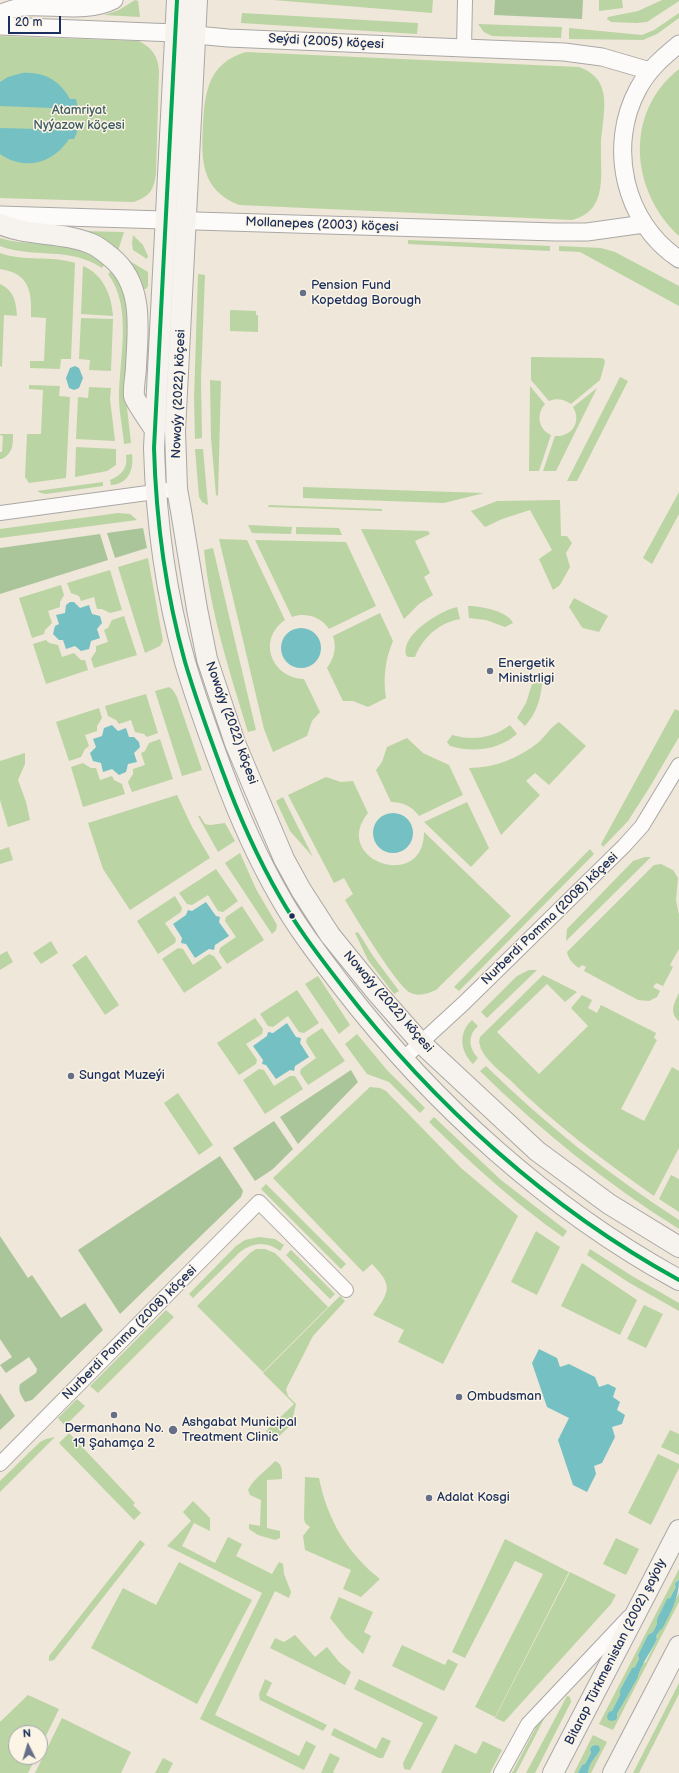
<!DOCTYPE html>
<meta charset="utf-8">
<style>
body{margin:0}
#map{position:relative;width:679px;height:1773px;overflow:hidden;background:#efe7d9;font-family:"Balsamiq Sans",sans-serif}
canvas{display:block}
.north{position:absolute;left:8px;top:1725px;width:40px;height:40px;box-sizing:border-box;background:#fcf5e5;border:1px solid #a2a6af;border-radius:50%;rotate:355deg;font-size:11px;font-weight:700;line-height:16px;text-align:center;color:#1b2f5e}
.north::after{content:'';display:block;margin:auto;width:14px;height:18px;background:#656f89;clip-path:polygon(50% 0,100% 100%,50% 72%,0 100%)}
.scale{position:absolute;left:8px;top:16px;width:53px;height:18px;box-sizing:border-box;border:2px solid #1b2f5e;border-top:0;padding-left:5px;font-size:12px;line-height:14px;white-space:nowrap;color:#1b2f5e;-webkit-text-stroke:3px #fcf5e5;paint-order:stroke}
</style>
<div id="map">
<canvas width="679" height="1773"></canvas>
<div class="north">N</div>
<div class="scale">20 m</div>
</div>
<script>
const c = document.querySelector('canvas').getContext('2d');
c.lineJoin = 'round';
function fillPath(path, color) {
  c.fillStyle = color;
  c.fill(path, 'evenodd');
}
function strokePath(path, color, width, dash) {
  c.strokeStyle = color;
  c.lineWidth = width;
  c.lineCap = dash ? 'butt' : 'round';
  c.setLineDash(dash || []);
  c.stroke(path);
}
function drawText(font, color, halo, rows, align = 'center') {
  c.font = font + ' "Balsamiq Sans",sans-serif';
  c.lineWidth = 3;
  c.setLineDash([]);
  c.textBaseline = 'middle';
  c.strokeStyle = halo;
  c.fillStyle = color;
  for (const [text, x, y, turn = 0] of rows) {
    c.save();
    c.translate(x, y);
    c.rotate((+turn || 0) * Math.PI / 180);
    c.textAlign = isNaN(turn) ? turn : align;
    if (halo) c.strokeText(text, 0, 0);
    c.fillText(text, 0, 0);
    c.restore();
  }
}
fillPath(new Path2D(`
 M135 0 138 1 140 17 104 15 119 10Z
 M273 0H433L432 13Z
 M599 0H622L623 8 599 11Z
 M662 0H679V1L647 22 636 23 611 22 607 19 608 17 638 11Z
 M242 13 418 23 417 34 241 23Z
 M679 13V18L657 34 643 40 569 39V28L642 35 654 30Z
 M478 24 562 27 561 38 492 36 484 32Z
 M0 36 139 41C152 48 158 56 159 71L156 173C154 190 150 196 134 202L0 198Z
 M246 52 579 67C616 80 602 116 601 145 600 173 609 211 572 220L239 205C201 190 201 160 203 125 205 92 208 63 246 52Z
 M679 69V236C630 191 624 112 679 69Z
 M79 231 124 232 118 251Z
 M133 235 143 245 148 256 147 259 133 250 132 243Z
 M0 238C25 246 50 241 74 248 86 252 95 257 105 264L102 268C69 246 35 259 0 246Z
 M408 240 550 246V251L408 244Z
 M559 246 601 248 615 252 679 286V306L580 252 559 251Z
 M0 253C24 262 51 255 75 263L71 359H61L60 369 30 368V361H44L46 318 31 317C32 291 29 273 0 269Z
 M128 260 148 272V286L146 289H143L127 261Z
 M83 266C103 274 112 296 113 316L81 314Z
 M113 270 118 277 129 308 126 399 131 443 124 444C123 429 119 413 119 398 119 359 133 307 108 274Z
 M198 274 205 275 201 379 202 438 195 439 194 399Z
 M0 284C14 291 16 301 17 316L4 315 2 367 0 366Z
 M230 310 256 311V315H258V332L230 331Z
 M81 318 113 319 111 371 89 370 90 360 79 359Z
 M531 357 601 358 604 359 605 362 600 380 571 404C564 399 556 398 549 401L531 380Z
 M620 377 628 381 577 481H567Z
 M210 380 221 381 218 496 216 495 211 438Z
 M29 385 60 386 59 396 70 397 66 478 29 483 25 477 27 434H41L43 390 29 389Z
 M530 386 545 404C536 414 538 429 551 435L539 471H529Z
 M89 387 111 388 110 399 115 441 76 439 78 397 88 398Z
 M597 388 556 471H543L555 436C572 437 582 422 573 407Z
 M0 434H13C13 445 13 453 2 459H0V452H2L3 436 0 435Z
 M76 447 116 449V465L107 471 75 477Z
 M195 449H203L208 505 202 502 199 497Z
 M132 454C134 469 129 484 111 485L110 480C122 475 128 468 126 455Z
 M103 482V486L46 494 41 493 37 491Z
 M303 487 484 493 444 503 303 498Z
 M679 492V514L652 564 643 558Z
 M560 500 561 536H567L572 543 566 553 570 567 560 585 553 590 539 559 552 550 530 510 502 519 485 527 471 511 497 501Z
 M269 505 382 509V511L268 507Z
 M118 513 130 514 137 520 0 538V529Z
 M248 525 292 527 291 534 252 533Z
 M296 527 339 528 342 535 296 534Z
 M361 529 428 531 430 534 415 541 430 573 424 577 433 595 419 604 404 619Z
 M219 539 247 540 285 620C257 639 271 678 304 679L320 712 312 721 307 736 273 752 264 729Z
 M255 540 346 542 376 606 329 629C321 617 306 612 292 617Z
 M213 548 256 730 248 732C230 673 210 612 204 550Z
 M148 558 163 641 160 646 145 653 118 567Z
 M110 570 122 610 110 613 102 609H97L94 597 81 601 79 596 71 593 67 583Z
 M61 585 64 595 60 602V607L48 611 52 623 45 630 44 634 32 638 19 598Z
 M574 598 608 616 599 632 583 628 581 626 569 607Z
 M468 606C480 606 508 611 513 623L505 627 486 620 469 618Z
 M457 607 460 619C439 623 423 637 415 657H408L406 655C401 634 440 611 457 607Z
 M380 613 393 641C385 660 383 678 386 698L368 707 353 701H343L327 668C334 658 337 648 333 636Z
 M124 616 137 655 94 668 91 659 96 651V646L108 642 104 630 108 628 112 620Z
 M46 640 49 643 58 645 62 657 74 653 81 660H85L88 670 46 684 33 644Z
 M540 681 542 683C541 699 536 714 525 726L517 718 526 703 532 684Z
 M169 687 173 690 177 697 202 770 182 776 155 691Z
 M146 694 158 733 147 737 144 734 135 732 131 720 119 724 116 720 108 716 105 706Z
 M99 708 102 718 97 726V731L85 735 89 746 85 749 81 757 69 761 56 722Z
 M675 709 679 711V737L651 785 628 821 603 847 601 844Z
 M559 722 586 746 549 785 535 773 526 781 540 795 501 835 469 768C495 768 519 758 539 742 546 735 551 727 559 722Z
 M510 725 517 734C498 750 474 753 450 746L447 742 452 735C473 741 493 738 510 725Z
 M407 738 423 753 449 765 463 795 419 816C412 806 402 802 391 802L376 770 382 762 387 747Z
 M160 739 173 779 132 792 128 782 133 774V769L145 765 141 753 145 751 149 743Z
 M25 753V764L18 780 26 802 30 820 8 827 0 800V761Z
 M83 763 91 768H96L100 780 112 776 114 780 122 784 125 794 83 807 71 767Z
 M326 777 341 782 353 781 368 813C330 860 424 893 424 832L511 916 436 990C429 993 419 997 411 993 397 987 355 916 345 900L353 894 344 878 334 883 288 795Z
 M177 795 192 827 210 858 130 910 103 869 88 823Z
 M283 797 313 857 290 831 276 801Z
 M467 802 489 848 471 867 424 822Z
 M198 816H200L205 824 210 825 225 823 235 841 218 852Z
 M9 847 13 860 0 864V850Z
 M590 849 594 854 459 991 454 987Z
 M240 853 256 889 277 925 276 930 272 934 225 863Z
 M645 857H651L566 941 567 929 633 861Z
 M661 864 673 870 678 878 676 900 679 915V949L670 965 673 967 663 986 656 983 653 987 660 991 657 997 649 1001 638 1000 584 971 586 967 582 965 579 968C574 965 568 959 567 952L654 865Z
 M216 869 238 901 223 912 218 911 208 895 192 905 187 904 179 893Z
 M175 896 182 908 181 912 165 923 176 939 175 943 158 954 137 921Z
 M242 906 264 940 227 964 219 952 220 948 236 937 225 921 226 917Z
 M358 932 373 956 399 991 394 994 368 960 355 933Z
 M51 941 58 953 41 964 33 953Z
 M178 948 183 949 193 965 209 954 214 956 222 968 184 993 162 959Z
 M7 951 13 962 0 970V955Z
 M86 955 119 1005 105 1015 72 965Z
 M529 970H537L487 1018 481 1012 517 976Z
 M543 975 577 992 565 1002 547 984 497 1032 539 1074 588 1026 571 1008 582 995 592 1000 588 1008 597 1013 601 1005 656 1033 654 1038 657 1040 621 1109 644 1121 672 1067 679 1071V1148L654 1196C604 1161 554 1124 510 1080 500 1071 487 1061 481 1049L479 1042 480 1037Z
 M318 976 350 1025 339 1034 305 984Z
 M297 990 319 1023 304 1033 299 1032 288 1016 273 1027 268 1026 260 1014Z
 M679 993V1021C669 1013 674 1003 679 993Z
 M255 1018 263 1029 262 1034 246 1044 257 1060 256 1064 239 1075 217 1043Z
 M472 1020 478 1026C467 1036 469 1048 478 1058L473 1064C460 1051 458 1033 472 1020Z
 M322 1028 345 1061 308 1085 300 1073 301 1069 316 1058 306 1042 307 1038Z
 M357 1034 387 1070 425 1108 420 1113 389 1082 367 1074 345 1044Z
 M486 1066C545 1124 609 1175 679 1220V1229C607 1184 541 1131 480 1071Z
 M259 1069 264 1070 274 1086 290 1076H295L303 1089 265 1114 243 1080Z
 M370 1087 380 1088 386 1091 461 1168 518 1216 443 1364 398 1342 404 1330 373 1315C389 1292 394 1286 372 1264L363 1272 273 1178Z
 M178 1093 213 1145 199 1155 164 1103Z
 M434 1117 501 1180 567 1231 563 1237C514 1203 472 1164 429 1122Z
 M671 1175 679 1179V1212L659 1199Z
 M266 1184 346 1264 341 1269 261 1189Z
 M536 1231 560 1247 537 1295 511 1282Z
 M259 1237 275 1239 284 1245 280 1251C267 1241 253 1242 240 1252L193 1298 189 1294 236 1246 245 1240Z
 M256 1249H265L275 1253 328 1307 263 1372 197 1306 250 1253Z
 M590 1249 632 1276 679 1303V1311L628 1282 587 1255Z
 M291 1250 335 1294 330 1299 286 1255Z
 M582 1263 637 1300 620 1335 561 1306Z
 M340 1296 345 1301 313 1336 286 1389 288 1396 296 1404 291 1425 275 1440 266 1431 294 1404 263 1373Z
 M644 1305 663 1314 646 1348 627 1339Z
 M166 1310 174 1317 98 1393 90 1386Z
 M77 1399 85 1406 65 1426 58 1418Z
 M670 1430 679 1434V1455L661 1447Z
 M69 1433 135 1503 133 1505 141 1513 134 1520 59 1443Z
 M55 1437 0 1492V1481L40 1442 46 1439Z
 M658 1454 679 1464V1468L651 1525 628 1513Z
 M275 1461C283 1464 282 1472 282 1479L267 1480V1528L280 1531V1538L275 1540 258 1535 249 1529V1524L260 1526 261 1500 250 1495 248 1490C254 1478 266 1471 275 1461Z
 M305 1477 319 1478C327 1519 347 1553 380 1579L361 1597 343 1589 351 1570 305 1550 303 1536 310 1527 305 1523 304 1518Z
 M193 1501 210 1518V1531L194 1523 182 1546 215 1563 228 1537 242 1544 236 1556 272 1574 279 1562 283 1564 284 1574 291 1592 289 1598 275 1591 215 1715 299 1756 306 1741 316 1746 304 1770 200 1719 262 1593 167 1546 191 1521 183 1512Z
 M616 1538 639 1549 626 1575 603 1564Z
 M505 1539 569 1572 495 1717 475 1707 543 1574 515 1561 465 1658 452 1652Z
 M140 1540 145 1544 54 1660 49 1661V1656Z
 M179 1562 252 1600 197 1704 91 1648 123 1588 156 1605Z
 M679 1569V1579L677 1580 676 1587 670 1598 667 1600 657 1619V1624L653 1632 648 1635 638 1655 639 1659 635 1667 632 1668 620 1690V1695L612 1711 614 1721 642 1664 646 1662 657 1639 656 1636 679 1593V1602L613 1730 599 1724Z
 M570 1572 616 1595 611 1604 504 1722 495 1718Z
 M339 1597 373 1612 364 1632 371 1636 363 1654 346 1638 330 1618Z
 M295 1635 315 1657 327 1647 339 1662 351 1672 345 1685 270 1648 275 1638 284 1642Z
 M402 1645 445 1665 448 1659 458 1664 444 1691 392 1666Z
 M265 1679 272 1683 266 1695 327 1725 323 1731 260 1700 259 1694Z
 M359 1679 438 1717 410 1770 404 1769 403 1763 423 1723 354 1689Z
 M679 1683V1694L639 1773H633Z
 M28 1695 59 1709 40 1748V1733H16V1757H36L28 1773H0V1722Z
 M567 1696 570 1697 571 1702 535 1773H526Z
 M545 1717 516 1773H512L536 1727Z
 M62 1718 131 1752 121 1773H35Z
 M334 1728 376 1749 382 1737 391 1741 383 1758H379L331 1735Z
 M593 1735 607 1742 591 1773H588C590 1761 595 1758 595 1745L592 1746 590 1749 591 1753 585 1764 582 1765 578 1773H574Z
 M483 1741 502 1750 490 1773H441L455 1744 476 1754Z
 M330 1753 340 1758 333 1772 335 1773H321Z
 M163 1758 173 1763 168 1773H155Z`), '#bbd4a3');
fillPath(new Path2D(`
 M495 0H583L582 19 494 15Z
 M143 528 147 548 115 558 107 533Z
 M100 534 108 560 0 594V548Z
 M351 1070 358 1082 298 1144 280 1117Z
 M274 1121 293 1149 273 1169 255 1181 233 1148Z
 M220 1156 242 1189 243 1191 241 1197 120 1314 78 1250Z
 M0 1236 28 1278 32 1275 61 1318 85 1303 103 1330 32 1400 25 1402C21 1395 18 1392 20 1384L36 1373 37 1369 29 1357 6 1373 0 1365 12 1357 0 1339Z
 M0 1393 15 1416 0 1430Z`), '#abc59a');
fillPath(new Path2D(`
 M22 73C43 71 60 80 70 99H76L78 109 0 106V82L8 77Z
 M0 128 78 130 74 139H69C53 164 24 171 0 154Z
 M75 366 79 368 83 378 79 388 74 390 69 388 66 378 70 368Z
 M70 602H74L80 608 89 605 92 614 100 616 102 623 97 629 100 638 91 641 89 649 81 651 75 646 66 649 63 640H59L53 634 55 626 59 624 56 615 65 613 66 605Z
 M281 648a20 20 0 1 1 40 0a20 20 0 1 1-40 0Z
 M112 725 118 731 126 728 129 737H134L139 742 140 747 134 753 137 762 128 764 126 772 119 775 112 769 103 772 101 763 93 761 90 753 96 747 93 739 102 736 104 728Z
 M373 833a20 20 0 1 1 40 0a20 20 0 1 1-40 0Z
 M206 902 216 916 220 917 219 922 229 936 215 945 214 950 209 949 195 958 186 944 181 943 182 938 173 924 186 915 188 910 192 911Z
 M287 1023 296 1037 301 1038 300 1043 309 1057 295 1066 294 1071 290 1070 276 1079 266 1065 262 1064 263 1060 253 1046 267 1036 268 1032 273 1033Z
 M539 1349 557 1358 560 1367 569 1364 595 1377 599 1387 608 1384 616 1388 613 1397 620 1402 617 1410 625 1415 622 1424 612 1427 615 1437 602 1463 594 1466 596 1474 587 1492 573 1485 558 1440 569 1418 547 1407 532 1363Z
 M679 1579C679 1598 671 1612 662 1629L660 1630 656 1636 657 1639C653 1648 638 1670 638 1677L617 1714V1717L616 1720 612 1721 608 1720 607 1716 609 1712 612 1711 620 1695V1690L632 1668 635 1667 639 1659 638 1655 648 1635 653 1632 657 1624V1619L667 1599 670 1598 676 1587 675 1584Z
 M595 1745 599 1746 600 1750C595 1759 590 1760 588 1773H578L582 1765 585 1764 591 1753 590 1749 592 1746Z`), '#74c0c3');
const minor = new Path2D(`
 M464 48 465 0
 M0 513 177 489
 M403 1059 464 1003 624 846 642 826 679 765
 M0 1464 259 1202 346 1290
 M501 1773 528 1724 629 1617`);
const tertiary = new Path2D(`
 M0 13C8 11 16 7 24 7 54 5 87 14 114 0
 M0 26 175 33 228 38 464 48 564 52 602 57 650 71
 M679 44C663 57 648 70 638 89 607 146 624 223 679 259
 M0 215 555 232H587L644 224`);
const secondary = new Path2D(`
 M177 0 154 448C156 519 166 594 185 662 196 699 209 735 222 770 238 814 257 857 280 897 298 929 320 957 342 986 433 1104 549 1209 679 1280
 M197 0 175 431 177 489 181 511 197 609 207 659 235 743 259 800 284 859 301 890 330 935 377 993 421 1043 537 1151 609 1204 679 1247
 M0 224C29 237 62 231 92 244 99 247 106 253 112 258 144 285 138 328 136 366 136 375 133 387 134 396 136 403 151 423 155 430
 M553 1773 679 1530
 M613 1773 679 1646`);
strokePath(minor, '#aaa8a6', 16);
strokePath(tertiary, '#aaa8a6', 19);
strokePath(secondary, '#aaa8a6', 22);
strokePath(minor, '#fdfbf9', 14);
strokePath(tertiary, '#fdfbf9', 17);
strokePath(secondary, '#f6f3ee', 20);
strokePath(new Path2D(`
 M177 0 154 448C156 519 166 594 185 662 196 699 209 735 222 770 238 814 257 857 280 897 298 929 320 957 342 986 433 1104 549 1209 679 1280`), '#00a651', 4);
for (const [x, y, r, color] of [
 [303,293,4,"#656f89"],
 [490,671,4,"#656f89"],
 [292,916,3.5,"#1b2f5e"],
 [71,1076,4,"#656f89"],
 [459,1397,4,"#656f89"],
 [114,1415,4,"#656f89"],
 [173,1430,5,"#656f89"],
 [429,1498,4,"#656f89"]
]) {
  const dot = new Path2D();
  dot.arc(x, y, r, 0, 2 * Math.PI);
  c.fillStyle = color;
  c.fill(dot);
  strokePath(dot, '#fcf5e5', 1.5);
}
drawText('13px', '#1b2f5e', '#fcf5e5', [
 ["Seýdi (2005) köçesi",326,42,3],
 ["Mollanepes (2003) köçesi",322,225,2],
 ["Nowaýy (2022) köçesi",179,394,-88],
 ["Nowaýy (2022) köçesi",231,723,70],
 ["Nurberdi Pomma (2008) köçesi",550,919,-44],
 ["Nowaýy (2022) köçesi",388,1002,49],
 ["Nurberdi Pomma (2008) köçesi",130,1333,-45],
 ["Bitarap Türkmenistan (2002) şaýoly",616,1652,-63]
]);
drawText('13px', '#3e5c65', '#fcf5e5', [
 ["Atamriyat",79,111],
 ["Nyýazow köçesi",79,126]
]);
drawText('13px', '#1b2f5e', '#fcf5e5', [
 ["Pension Fund",311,286],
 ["Kopetdag Borough",311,301],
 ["Energetik",498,664],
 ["Ministrligi",498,679],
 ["Sungat Muzeýi",79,1076],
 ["Ombudsman",467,1397],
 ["Ashgabat Municipal",182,1423],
 ["Treatment Clinic",182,1438],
 ["Dermanhana No.",114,1429,"center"],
 ["19 Şahamça 2",114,1444,"center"],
 ["Adalat Kosgi",437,1498]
], 'left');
</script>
